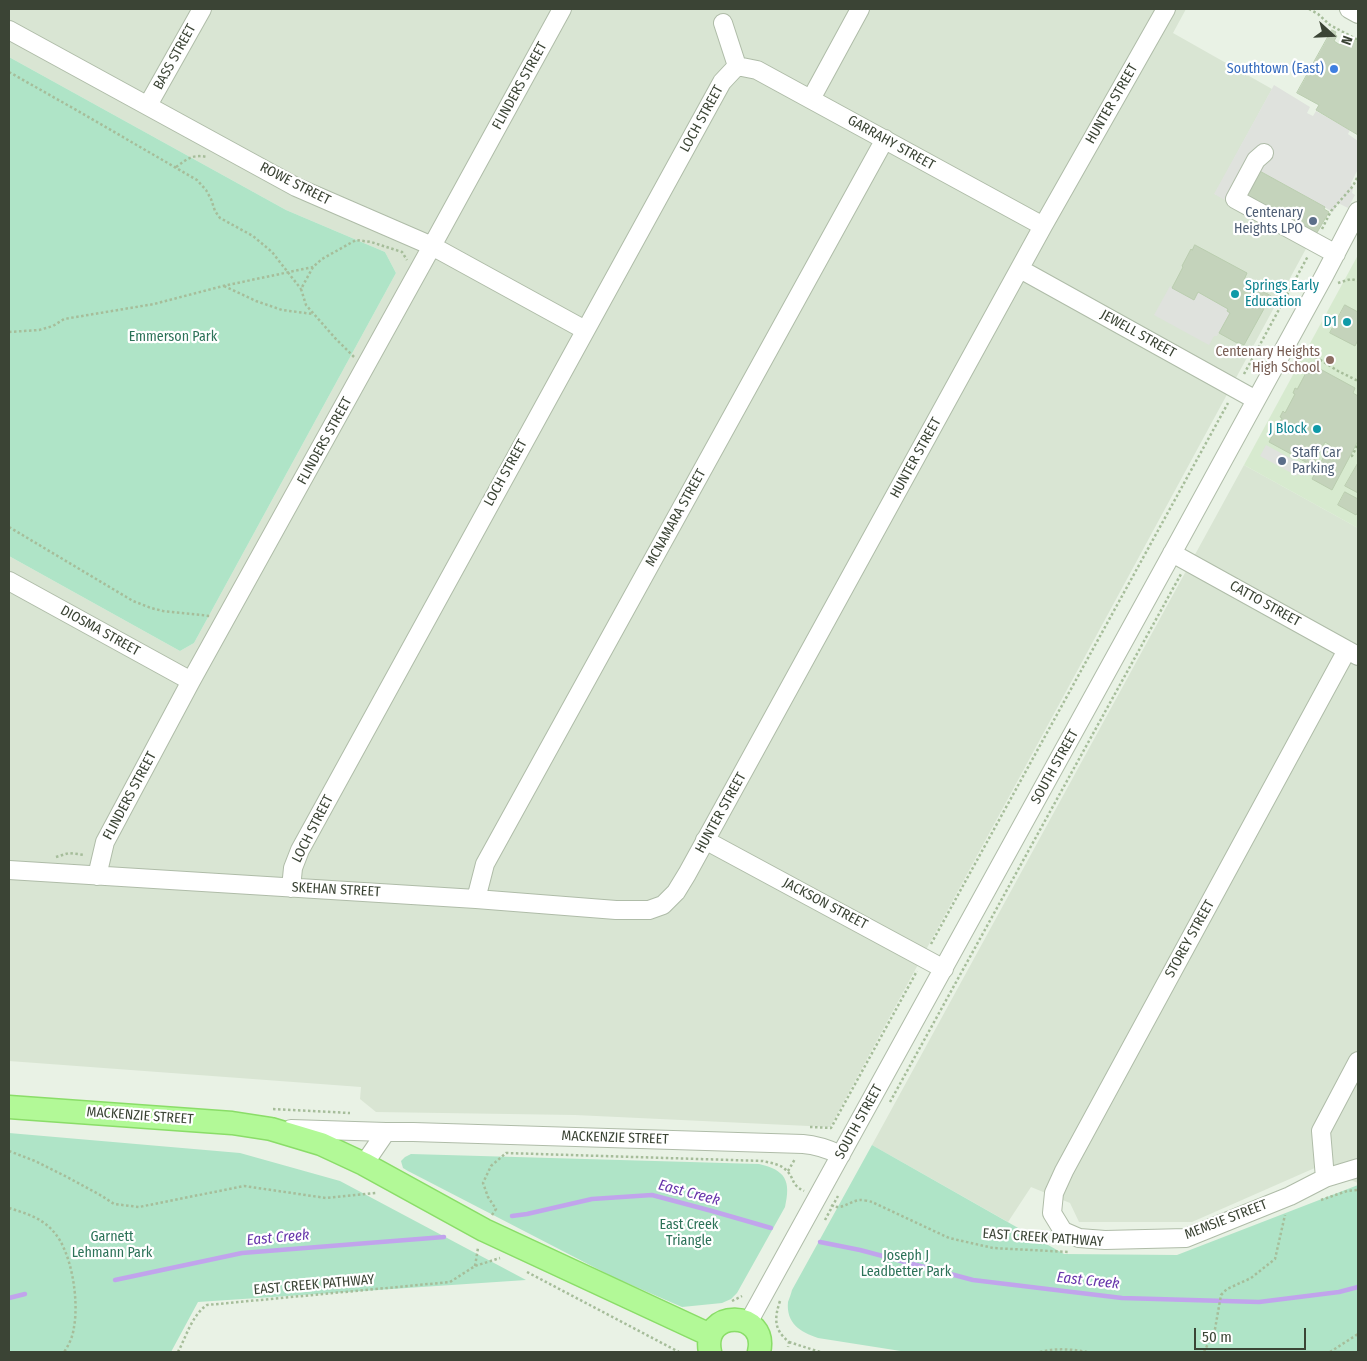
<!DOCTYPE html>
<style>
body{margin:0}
#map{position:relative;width:1367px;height:1361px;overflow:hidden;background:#e9f2e5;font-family:"Fira Sans Condensed",sans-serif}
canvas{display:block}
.frame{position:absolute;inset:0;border:10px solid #3b4435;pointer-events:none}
.north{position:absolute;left:1307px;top:10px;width:50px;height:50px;-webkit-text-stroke:4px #fff;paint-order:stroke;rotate:110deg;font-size:14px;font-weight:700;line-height:20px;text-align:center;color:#3b4435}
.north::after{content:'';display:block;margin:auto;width:18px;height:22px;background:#3b4435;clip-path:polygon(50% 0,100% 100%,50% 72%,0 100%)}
.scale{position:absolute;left:1194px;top:1328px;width:112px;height:22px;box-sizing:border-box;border:2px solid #3b4435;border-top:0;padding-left:6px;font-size:15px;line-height:18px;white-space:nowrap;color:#3b4435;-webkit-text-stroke:4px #fff;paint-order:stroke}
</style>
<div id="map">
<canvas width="1367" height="1361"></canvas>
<div class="frame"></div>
<div class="north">N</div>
<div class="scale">50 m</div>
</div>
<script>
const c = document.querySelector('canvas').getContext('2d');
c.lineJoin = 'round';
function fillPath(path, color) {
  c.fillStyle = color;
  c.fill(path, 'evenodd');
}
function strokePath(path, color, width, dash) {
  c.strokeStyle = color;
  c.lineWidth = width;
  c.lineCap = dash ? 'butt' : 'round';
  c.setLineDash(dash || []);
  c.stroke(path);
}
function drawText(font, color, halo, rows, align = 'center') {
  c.font = font + ' "Fira Sans Condensed",sans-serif';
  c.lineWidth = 4.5;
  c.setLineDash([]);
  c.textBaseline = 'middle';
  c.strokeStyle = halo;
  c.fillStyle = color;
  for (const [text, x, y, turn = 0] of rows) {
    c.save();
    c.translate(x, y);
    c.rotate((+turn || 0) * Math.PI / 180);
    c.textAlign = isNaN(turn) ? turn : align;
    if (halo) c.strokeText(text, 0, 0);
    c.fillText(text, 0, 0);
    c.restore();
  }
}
fillPath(new Path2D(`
 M9 9H1186L1173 33 1272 89 1215 194 1308 245 830 1127 575 1115 376 1112 360 1099 361 1087 9 1061V556L180 651 194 643 396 273 385 252 286 210 9 57Z
 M1244 465 1358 528V1183L1317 1167 1192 1222H1079L1070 1203 1031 1187 1008 1222 872 1145Z`), '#d9e5d3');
fillPath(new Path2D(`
 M1358 255V528L1244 465Z`), '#d7eacf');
fillPath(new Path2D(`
 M9 57 286 210 385 252 396 273 194 643 180 651 9 556Z
 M9 1133 240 1153 340 1181 526 1280 198 1302 171 1352H9Z
 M872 1145 1064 1254 1177 1255 1358 1185V1352H907L818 1338C800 1332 786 1323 788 1302 789 1299 791 1294 792 1290Z
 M411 1154 759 1164C786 1170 791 1181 785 1207L737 1293 731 1299 722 1303 682 1307 613 1277 408 1171 403 1168 401 1161 405 1157Z`), '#afe4c7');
fillPath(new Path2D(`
 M1274 85 1310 107 1307 113 1313 116 1316 111 1350 130 1348 134 1358 141V169L1351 183 1353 189 1352 193 1355 195 1348 208 1338 203 1333 212 1256 169 1236 206 1214 194Z
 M1170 286 1193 299 1198 292 1228 309 1227 311 1230 313 1217 336H1214L1209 345 1154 315Z
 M1266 445 1303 465 1297 476 1260 456Z`), '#dfe2dd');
strokePath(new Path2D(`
 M512 1216 527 1214 592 1199 652 1195 712 1211 771 1228
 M820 1242 860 1250 973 1280 1122 1298 1259 1302 1339 1292 1358 1287
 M115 1280 242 1253 444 1237
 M9 1298 25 1294`), '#c1a4ec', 4.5);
const building = new Path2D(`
 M1332 30 1336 32 1335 34 1337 36 1334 41 1340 45 1346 36 1358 42V135L1316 110 1319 105 1297 93Z
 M1256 169 1325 207 1324 209 1329 212 1315 236 1241 196Z
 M1195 245 1247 273 1244 280 1271 296 1244 345 1238 342 1237 343 1219 333 1230 313 1227 311 1228 309 1198 292 1194 300 1172 288 1183 267 1182 266 1191 249 1192 250Z
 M1345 305 1358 312V340L1355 346 1330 333Z
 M1311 364 1355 388 1353 393 1358 396V441L1332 490 1312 479 1330 445 1325 442 1313 466 1269 442 1282 418 1280 417 1283 411 1285 413 1295 394 1293 393 1295 388 1297 389Z
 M1358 463V493L1345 486Z
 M1345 492 1358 499V512L1356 515 1338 505Z`);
fillPath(building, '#c4d3bb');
strokePath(building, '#bacdaf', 1);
const minor = new Path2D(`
 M1349 9 1358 14
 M723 23 737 66
 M9 30 296 187 432 246 585 330
 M737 66 757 70 1043 226
 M811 99 860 9
 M148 105 202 9
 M1264 153 1256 160 1235 199 1336 254
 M1020 269 1256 400
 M1172 553 1358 656
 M9 581 191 681
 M1347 650 1064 1171 1054 1193 1052 1213 1063 1231 1079 1238 1105 1240 1186 1238 1290 1196 1325 1178 1358 1168
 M705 840 944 969
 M9 870 476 899 616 910H649L663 905 676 892 687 874 1043 226 1166 9
 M97 876 105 842 191 681 432 246 562 9
 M291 888 293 868 300 850 722 82 737 66
 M476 899 485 864 885 139
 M291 1129 386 1132H413L803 1144C817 1145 828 1149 841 1155
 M364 1164 386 1132
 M1325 1178 1321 1131 1358 1061
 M748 1323 1180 539 1324 276 1358 211`);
const major = new Path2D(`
 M9 1107 232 1123 271 1129 321 1144 364 1164 484 1230 710 1335
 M710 1352C701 1308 769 1310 759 1352`);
strokePath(minor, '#afbca8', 20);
strokePath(major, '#8add68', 25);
strokePath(new Path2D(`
 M1309 9 1318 14 1330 25 1358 40
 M9 72 78 111 197 180 206 190 211 199 215 211 220 218 253 236 272 252 301 289
 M176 167C187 159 192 154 207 157
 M1322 229 1331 211 1353 186 1358 176
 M1338 283 1351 279 1358 281
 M224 286 256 301 282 310 313 314
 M9 332 39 330 53 326 64 319 154 304 223 286 313 267
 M1303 349 1338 371 1358 381
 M354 357 335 338 306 305 301 289 313 267 322 259 356 240 371 242 402 252 407 260
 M1244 374 1308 256
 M1351 456H1352L1358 444
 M9 527 133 601 151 608 163 611 210 616
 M56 857 69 853 85 855
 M931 944 1228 403
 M890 1102 1181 574
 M273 1109 350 1113
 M810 1127 831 1128 917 971
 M9 1151 35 1161 67 1177 102 1196 114 1204 139 1207 244 1186 326 1198 376 1193
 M788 1171 795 1159
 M1321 1200 1347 1191 1358 1190
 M831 1205C842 1211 849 1201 860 1200 863 1200 869 1201 872 1202L949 1238 993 1248 1069 1252
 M9 1208C25 1213 42 1218 53 1231 72 1251 79 1301 74 1327 73 1336 69 1345 64 1352
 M492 1215 496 1209 488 1197 483 1183 491 1166 506 1153 763 1161C771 1163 780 1164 786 1170 795 1178 790 1184 804 1191
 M825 1220 838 1196
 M475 1266 478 1248
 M527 1272 679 1352
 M732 1301 742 1296
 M780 1301C774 1319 774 1330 789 1342L788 1347
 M789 1342 820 1352
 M178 1352C186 1337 192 1315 207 1305L450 1282 475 1266 500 1258
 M1040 1352C1055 1348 1072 1349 1087 1352
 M1204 1352 1215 1329 1221 1295 1227 1289 1251 1278 1275 1259 1285 1215
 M1330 1352 1358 1334`), '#a6bd9a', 2.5, [2.5, 2.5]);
strokePath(minor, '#fff', 18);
strokePath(major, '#b2f997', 22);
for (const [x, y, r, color] of [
 [1334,69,5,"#3f7fe0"],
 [1313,221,5,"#5c6f8a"],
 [1235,294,5,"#0f9aa8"],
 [1347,322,5,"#0f9aa8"],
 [1330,360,5,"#8d6e63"],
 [1317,429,5,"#0f9aa8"],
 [1282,461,5,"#5c6f8a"]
]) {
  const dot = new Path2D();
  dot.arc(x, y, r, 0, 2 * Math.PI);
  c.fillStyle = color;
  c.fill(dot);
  strokePath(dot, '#fff', 2);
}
drawText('14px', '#3b4435', '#fff', [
 ["BASS STREET",175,57,-61],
 ["FLINDERS STREET",520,86,-61],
 ["HUNTER STREET",1112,104,-60],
 ["LOCH STREET",702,119,-61],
 ["GARRAHY STREET",891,143,29],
 ["ROWE STREET",295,184,27],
 ["JEWELL STREET",1138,334,29],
 ["FLINDERS STREET",325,441,-61],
 ["HUNTER STREET",916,458,-61],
 ["LOCH STREET",506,473,-61],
 ["MCNAMARA STREET",676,518,-61],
 ["CATTO STREET",1265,604,29],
 ["DIOSMA STREET",100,631,29],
 ["SOUTH STREET",1055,767,-61],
 ["FLINDERS STREET",130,796,-62],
 ["HUNTER STREET",721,813,-61],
 ["LOCH STREET",313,829,-63],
 ["SKEHAN STREET",336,890,3],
 ["JACKSON STREET",825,904,28],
 ["STOREY STREET",1190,939,-61],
 ["MACKENZIE STREET",140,1116,4],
 ["SOUTH STREET",859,1122,-61],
 ["MACKENZIE STREET",615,1138,2],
 ["MEMSIE STREET",1226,1220,-21],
 ["EAST CREEK PATHWAY",1043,1238,4],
 ["EAST CREEK PATHWAY",314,1285,-5]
]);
drawText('14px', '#366cbe', '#fff', [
 ["Southtown (East)",1324,69]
], 'right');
drawText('14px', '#4e5e75', '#fff', [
 ["Centenary",1303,213],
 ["Heights LPO",1303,229],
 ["Staff Car",1292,453,"left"],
 ["Parking",1292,469,"left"]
], 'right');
drawText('14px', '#0d838f', '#fff', [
 ["Springs Early",1245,286,"left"],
 ["Education",1245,302,"left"],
 ["D1",1337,322],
 ["J Block",1307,429]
], 'right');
drawText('14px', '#2c7258', '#fff', [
 ["Emmerson Park",173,337],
 ["East Creek",689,1225],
 ["Triangle",689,1241],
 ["Garnett",112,1237],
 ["Lehmann Park",112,1253],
 ["Joseph J",906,1256],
 ["Leadbetter Park",906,1272]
]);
drawText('14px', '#785e54', '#fff', [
 ["Centenary Heights",1320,352],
 ["High School",1320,368]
], 'right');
drawText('italic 15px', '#6634aa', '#fff', [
 ["East Creek",689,1193,15],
 ["East Creek",278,1238,-5],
 ["East Creek",1088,1281,6]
]);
</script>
